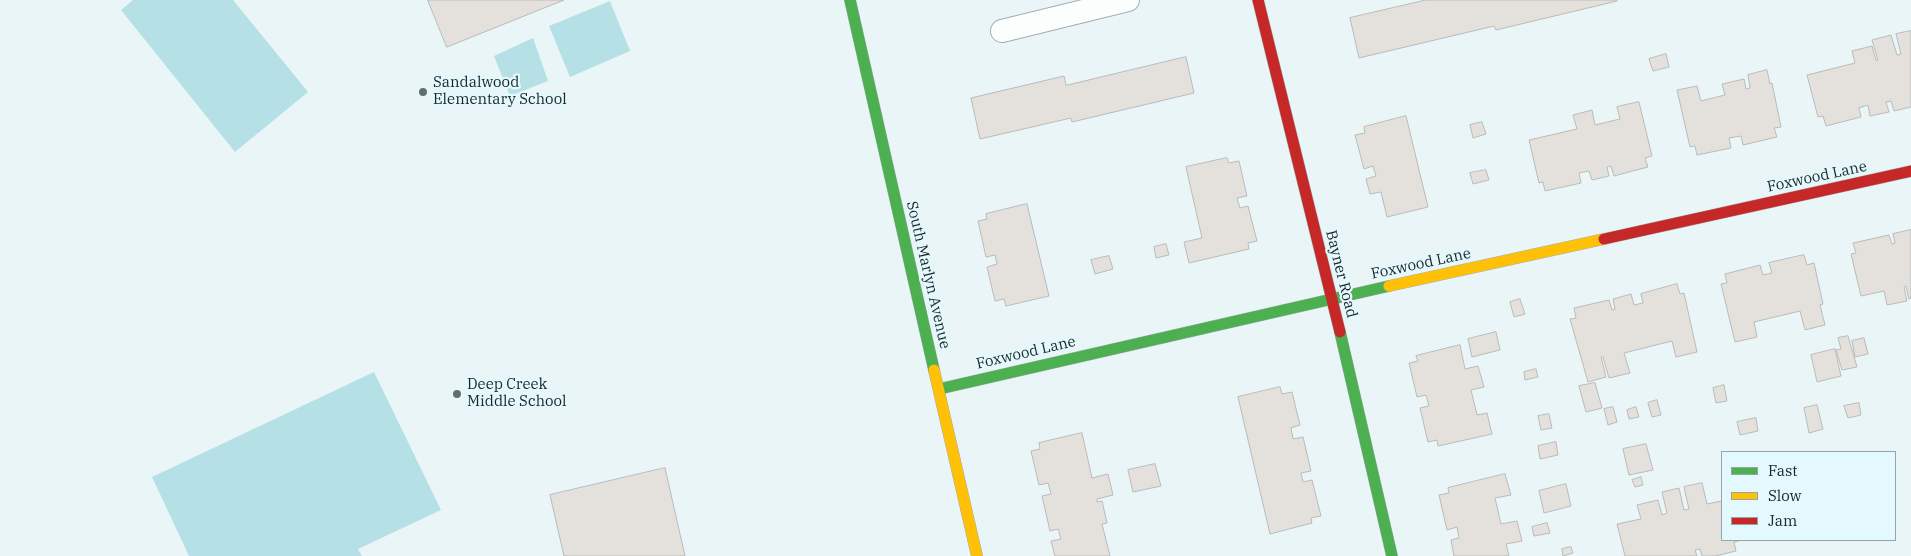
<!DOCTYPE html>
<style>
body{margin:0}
#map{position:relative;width:1911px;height:556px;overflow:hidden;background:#e9f5f7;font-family:"IBM Plex Serif",serif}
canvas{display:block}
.legend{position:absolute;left:1721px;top:451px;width:175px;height:90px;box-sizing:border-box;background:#e3f9fd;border:1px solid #94a4a7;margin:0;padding:6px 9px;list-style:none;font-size:15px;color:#1d2527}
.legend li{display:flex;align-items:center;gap:10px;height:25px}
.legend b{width:25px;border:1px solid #94a4a7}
</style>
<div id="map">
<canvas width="1911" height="556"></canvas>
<ul class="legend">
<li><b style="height:6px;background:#4caf50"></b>Fast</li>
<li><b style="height:6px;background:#ffc107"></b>Slow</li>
<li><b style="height:6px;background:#c62828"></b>Jam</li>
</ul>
</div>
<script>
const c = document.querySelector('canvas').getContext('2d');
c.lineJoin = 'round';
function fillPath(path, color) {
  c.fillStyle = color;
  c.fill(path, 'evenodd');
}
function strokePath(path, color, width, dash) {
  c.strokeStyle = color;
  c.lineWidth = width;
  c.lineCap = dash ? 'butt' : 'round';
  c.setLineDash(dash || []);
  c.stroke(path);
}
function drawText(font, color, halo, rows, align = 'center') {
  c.font = font + ' "IBM Plex Serif",serif';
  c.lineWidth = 4.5;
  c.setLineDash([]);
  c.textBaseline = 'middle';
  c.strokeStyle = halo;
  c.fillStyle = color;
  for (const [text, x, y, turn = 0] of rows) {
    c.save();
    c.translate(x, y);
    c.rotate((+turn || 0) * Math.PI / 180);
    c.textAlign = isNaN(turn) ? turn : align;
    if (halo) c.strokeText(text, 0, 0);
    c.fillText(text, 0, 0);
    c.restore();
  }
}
fillPath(new Path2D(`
 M133 0H233L308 92 235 152 121 10Z
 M610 1 630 51 570 77 549 26Z
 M533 38 548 81 510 96 494 56Z
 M374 372 441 510 358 549 362 556H189L152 477Z`), '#b5e0e5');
const building = new Path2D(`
 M428 0H564L447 47Z
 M1426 0H1617V1L1496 30 1494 26 1359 58 1350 18Z
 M1911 31V107L1894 111 1891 101 1886 102 1889 112 1870 116 1868 105 1859 108 1861 117 1826 126 1823 116 1818 117 1807 75 1855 63 1852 51 1872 46 1876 60H1878L1872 40 1891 35 1897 55 1901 54 1896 34Z
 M1666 54 1669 67 1653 71 1649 59Z
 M1186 57 1194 93 1072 122 1071 118 980 139 971 98 1064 76 1066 85Z
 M1767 70 1770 84 1772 83 1781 127 1774 128 1777 137 1743 145 1741 136 1729 138 1731 148 1697 155 1695 146 1690 147 1677 90 1697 86 1701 101 1725 95 1722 84 1744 79 1746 89 1750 88 1748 75Z
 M1639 102 1652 156 1645 158 1648 167 1614 176 1611 166 1607 167 1609 176 1592 180 1589 171 1579 173 1581 183 1545 191 1543 182 1539 183 1529 140 1577 129 1573 115 1592 110 1595 125 1620 119 1617 107Z
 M1406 116 1428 207 1387 217 1381 192 1370 194 1366 179 1376 176 1373 166 1364 169 1355 135 1365 133 1364 127Z
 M1482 122 1486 134 1473 138 1470 125Z
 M1227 158 1229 163 1239 161 1247 196 1237 198 1240 208 1248 206 1257 241 1248 243 1249 249 1189 263 1184 242 1202 238 1186 167Z
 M1486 170 1489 180 1473 184 1470 173Z
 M1027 204 1049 296 1006 306 1004 299 995 301 987 267 997 264 995 255 986 257 978 221 987 219 986 214Z
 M1911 230V298L1909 299 1906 286 1904 287 1907 301 1887 305 1884 291 1861 296 1851 254 1856 253 1853 243 1889 235 1892 244 1895 243 1893 234Z
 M1166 244 1169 255 1156 258 1154 247Z
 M1804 255 1807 265 1814 263 1823 304 1820 305 1825 325 1805 330 1800 311 1754 322 1757 337 1735 342 1721 284 1727 283 1725 274 1760 265 1763 275 1772 273 1769 263Z
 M1109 256 1113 269 1095 274 1091 260Z
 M1677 284 1680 294 1684 293 1697 352 1676 357 1672 341 1624 353 1630 373 1609 378 1603 357H1601L1606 377 1588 382 1570 319 1576 318 1574 308 1609 300 1612 310 1615 309 1613 299 1631 294 1634 305 1643 303 1641 294Z
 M1520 299 1525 314 1514 317 1510 302Z
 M1496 332 1500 350 1472 357 1468 339Z
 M1848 336 1857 367 1842 370 1836 350 1841 349 1838 338Z
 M1864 338 1868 354 1855 357 1852 341Z
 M1460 345 1465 369 1478 366 1484 387 1471 390 1477 415 1487 413 1492 434 1438 446 1437 440 1428 442 1420 408 1429 406 1426 395 1417 397 1409 363 1418 361 1416 356Z
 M1835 349 1841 376 1817 382 1811 355Z
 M1536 369 1538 377 1525 380 1524 372Z
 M1595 383 1602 408 1586 412 1579 386Z
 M1724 385 1727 401 1716 403 1713 388Z
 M1280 387 1282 394 1292 392 1300 425 1291 428 1293 439 1303 437 1311 471 1301 473 1303 482 1312 480 1321 516 1311 518 1312 523 1270 534 1238 397Z
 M1657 400 1661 415 1652 417 1648 403Z
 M1859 403 1861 415 1848 418 1844 406Z
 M1817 405 1823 429 1809 433 1804 408Z
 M1613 407 1617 422 1608 425 1604 409Z
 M1636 407 1639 417 1629 419 1627 410Z
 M1549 414 1552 428 1541 430 1538 416Z
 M1756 418 1758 431 1740 435 1737 422Z
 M1082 433 1092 478 1108 474 1113 495 1097 499V502L1102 501 1107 523 1102 524 1110 556H1055L1051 541 1061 539 1058 529 1050 531 1042 496 1051 494 1048 483 1039 485 1031 451 1040 449 1039 443Z
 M1556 442 1558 455 1540 459 1538 446Z
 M1646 444 1653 470 1629 475 1623 449Z
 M1155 464 1161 486 1133 492 1128 470Z
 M665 468 685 556H564L550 495Z
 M1505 474 1511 495 1495 498 1501 524 1517 521 1522 541 1506 544 1509 556H1454L1451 540 1459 538 1457 527 1447 530 1439 495 1449 493 1448 488Z
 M1641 477 1643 485 1635 487 1632 480Z
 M1702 483 1707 504 1722 501V540H1742L1734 542 1736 551 1715 556H1702L1700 549 1695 550 1697 556H1625L1617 524 1641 519 1637 505 1658 500 1662 515 1667 513 1662 492 1679 488 1684 510 1689 509 1684 487Z
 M1566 484 1571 506 1544 513 1539 491Z
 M1547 523 1550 533 1534 536 1532 527Z
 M1571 547 1573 553 1563 556 1562 549Z`);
fillPath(building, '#e4e1dd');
strokePath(building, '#b9bbba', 1);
const street = new Path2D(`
 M1002 31 1128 0`);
const fast = new Path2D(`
 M850 0 934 370
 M1340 332 1392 556
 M939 389 1389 286`);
const slow = new Path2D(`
 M1389 286 1604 239
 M934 370 977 556`);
const jam = new Path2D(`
 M1258 0 1340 332
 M1604 239 1911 171`);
strokePath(street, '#a4aeaf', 24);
strokePath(fast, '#a4aeaf', 12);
strokePath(slow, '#a4aeaf', 12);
strokePath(jam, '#a4aeaf', 12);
strokePath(street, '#fcfefe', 22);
strokePath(fast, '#4caf50', 11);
strokePath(slow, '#ffc107', 11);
strokePath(jam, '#c62828', 11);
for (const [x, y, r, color] of [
 [423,92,5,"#646e70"],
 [457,394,5,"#646e70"]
]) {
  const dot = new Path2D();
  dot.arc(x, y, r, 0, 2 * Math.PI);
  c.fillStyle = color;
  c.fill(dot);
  strokePath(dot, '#e3f9fd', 2);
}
drawText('15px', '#1d2527', '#e3f9fd', [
 ["Sandalwood",433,83],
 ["Elementary School",433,100],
 ["Deep Creek",467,385],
 ["Middle School",467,402]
], 'left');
drawText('15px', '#1d2527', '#e3f9fd', [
 ["Foxwood Lane",1817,177,-12],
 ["Foxwood Lane",1421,264,-12],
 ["Bayner Road",1341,274,76],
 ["South Marlyn Avenue",928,275,77],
 ["Foxwood Lane",1026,353,-13]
]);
</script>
